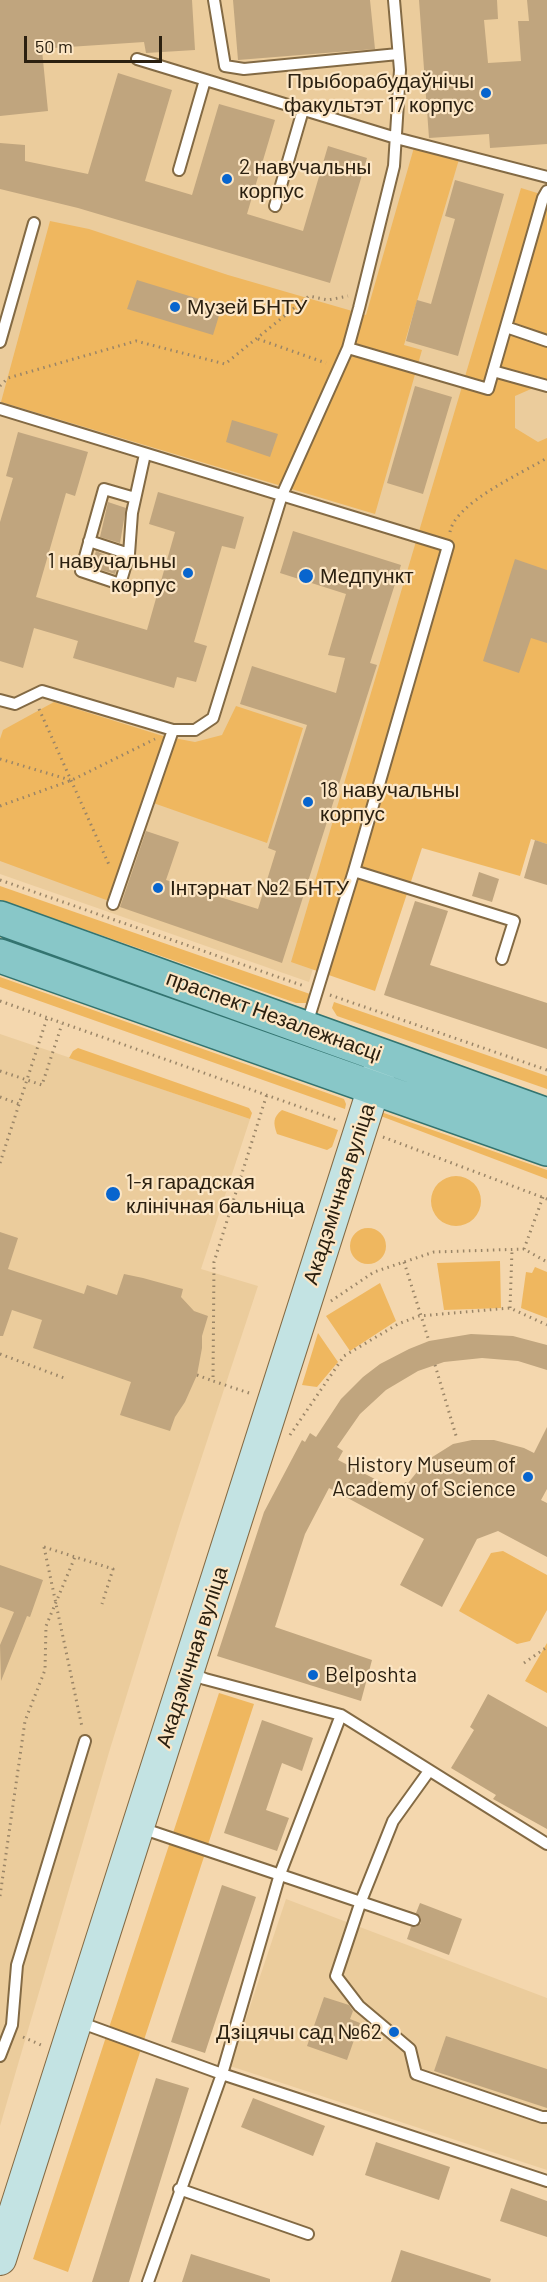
<!DOCTYPE html>
<meta charset="utf-8">
<style>
body{margin:0}
#map{position:relative;width:547px;height:2282px;overflow:hidden;background:#f4d7ae;font-family:Barlow,sans-serif}
canvas{display:block}
.scale{position:absolute;left:24px;top:36px;width:138px;height:27px;box-sizing:border-box;border:3px solid #2b2010;border-top:0;padding-left:8px;font-size:18px;line-height:21px;white-space:nowrap;color:#2b2010;-webkit-text-stroke:4px #fce6c5;paint-order:stroke}
</style>
<div id="map">
<canvas width="547" height="2282"></canvas>
<div class="scale">50 m</div>
</div>
<script>
const c = document.querySelector('canvas').getContext('2d');
c.lineJoin = 'round';
function fillPath(path, color) {
  c.fillStyle = color;
  c.fill(path, 'evenodd');
}
function strokePath(path, color, width, dash) {
  c.strokeStyle = color;
  c.lineWidth = width;
  c.lineCap = dash ? 'butt' : 'round';
  c.setLineDash(dash || []);
  c.stroke(path);
}
function drawText(font, color, halo, rows, align = 'center') {
  c.font = font + ' Barlow,sans-serif';
  c.lineWidth = 4.5;
  c.setLineDash([]);
  c.textBaseline = 'middle';
  c.strokeStyle = halo;
  c.fillStyle = color;
  for (const [text, x, y, turn = 0] of rows) {
    c.save();
    c.translate(x, y);
    c.rotate((+turn || 0) * Math.PI / 180);
    c.textAlign = isNaN(turn) ? turn : align;
    if (halo) c.strokeText(text, 0, 0);
    c.fillText(text, 0, 0);
    c.restore();
  }
}
fillPath(new Path2D(`
 M0 0H547V537L450 508 309 982 0 874Z
 M0 1034 250 1119 201 1269 258 1286 180 1523 110 1749 0 2126Z
 M286 1899 547 1998V2170L230 2066Z`), '#ebcc9c');
fillPath(new Path2D(`
 M415 144 460 156 404 345 422 350 375 514 1 402 50 221 89 229 228 275 366 315Z
 M521 188 547 196V382L515 396V428L538 442 547 438V844L531 839 520 876 422 848 375 991 291 962Z
 M54 702 163 736 195 742 222 735 236 706 303 728 267 843 142 799 109 901 0 861V739L3 730Z
 M0 886 310 994 307 1003H296L0 900Z
 M0 977 344 1099 346 1104 345 1109 0 987Z
 M334 1002 547 1076V1089L337 1016 332 1008Z
 M78 1048 249 1108 252 1113 250 1119 69 1058 73 1051Z
 M282 1110 338 1130 332 1147 327 1150 277 1134C273 1123 273 1117 282 1110Z
 M381 1112 547 1170V1179L378 1115Z
 M431 1201a25 25 0 1 1 50 0a25 25 0 1 1-50 0Z
 M350 1246a18 18 0 1 1 36 0a18 18 0 1 1-36 0Z
 M500 1261 501 1308 444 1310 437 1263Z
 M535 1267 547 1272V1318L521 1308 526 1272 532 1273Z
 M380 1283 396 1321 350 1351 326 1316Z
 M318 1333 338 1362 317 1387 302 1385Z
 M503 1551 547 1575V1610L530 1641 517 1644 459 1611 491 1553Z
 M547 1643V1693L525 1681Z
 M219 1693 254 1704 68 2272 33 2259Z`), '#efb75f');
fillPath(new Path2D(`
 M0 0H192L195 50 146 53 144 42 38 49 42 50 48 111 0 116Z
 M233 0H370L375 49 238 60Z
 M419 0H497L498 19 484 20 488 63 521 61 518 21H529L527 0H547V144L490 148 489 134 429 138Z
 M118 73 172 90 145 181 192 195 219 104 275 120 247 214 303 231 328 146 367 158 330 283 78 208 0 189V143L25 145V161L88 174Z
 M455 180 504 194 458 356 406 341 417 300 431 304 455 219 445 216Z
 M137 280 222 306 213 335 127 309Z
 M415 386 452 397 423 494 387 483Z
 M232 420 278 434 270 457 226 442Z
 M18 432 88 452 75 496 66 493 36 597 147 630 175 532 149 524 158 492 244 517 235 549 222 546 194 642 207 646 196 682 177 677 174 688 73 658 78 641 34 628 23 668 0 661V522L13 478 6 476Z
 M108 502 126 508 120 543 100 537Z
 M293 531 401 565 370 663 377 665 282 963 120 907 146 831 179 842 166 880 258 909 276 851 268 848 307 725 240 704 252 666 336 693 345 658 328 655 346 594 280 573Z
 M96 551 119 561 115 574 91 567Z
 M515 559 547 570V643L531 638 519 673 483 661Z
 M535 840 547 844V885L524 878Z
 M479 872 499 879 492 902 472 896Z
 M415 901 448 911 430 965 547 1003V1049L384 995Z
 M0 1232 18 1238 8 1269 84 1294 87 1285 117 1295 124 1274 143 1278 183 1289 181 1297 194 1311 208 1316 202 1336V1348L197 1375 185 1402 175 1417 170 1431 120 1415 131 1382 33 1348 42 1320 12 1310 3 1336H0Z
 M471 1334 513 1336 547 1345V1370L518 1361 482 1358 444 1362 418 1371 386 1390 360 1414 337 1447 343 1451 338 1460 400 1492 405 1482 408 1483 426 1461 453 1444 472 1440H494L524 1448 534 1453 547 1427V1489L541 1500 547 1503V1557L498 1531 477 1539 442 1607 400 1585 424 1539 329 1488 305 1534 275 1627 372 1660 361 1701 217 1656 264 1512 302 1440 305 1442 310 1433 316 1437 341 1399 363 1377 380 1364 409 1349 429 1341Z
 M0 1565 43 1580 30 1617 27 1616 1 1681 0 1645 14 1612 0 1607Z
 M488 1694 547 1727V1829L493 1799 496 1795 451 1768 474 1730 470 1727Z
 M262 1720 313 1738 302 1771 282 1763 266 1810 289 1818 277 1851 224 1833Z
 M222 1885 256 1897 205 2053 171 2042Z
 M420 1903 462 1919 449 1955 407 1939 411 1927H416L421 1923V1918L416 1913Z
 M324 1997 349 2005 353 2011 350 2019 360 2023 347 2060 307 2046Z
 M446 2036 547 2069V2108L434 2071Z
 M156 2078 189 2088 129 2282H92Z
 M253 2098 325 2126 313 2156 241 2127Z
 M376 2142 450 2167 439 2200 365 2175Z
 M511 2188 547 2201V2237L500 2221Z
 M401 2250 491 2279 490 2282H391Z
 M191 2254 270 2279V2282H182Z`), '#c0a57e');
const lane = new Path2D(`
 M214 0 225 66 244 69 398 54
 M137 59 396 138 547 177
 M179 170 205 80
 M275 206 303 110
 M506 327 547 341
 M0 342 34 223
 M348 348 488 389 543 198 547 191
 M493 371 547 386
 M0 409 448 546 354 871 307 1024
 M135 498 104 489 81 571 120 584 129 554 132 513 145 454
 M89 541 129 554
 M0 700 15 704 42 691 173 730H195L213 718 282 495 348 348 359 308 394 166 400 70 394 0
 M354 871 514 921 502 959
 M113 904 173 730
 M190 1673 205 1679 341 1715 547 1844
 M429 1771 393 1821 361 1901 336 1976 359 2006 410 2049 416 2074 542 2117H547
 M141 1828 414 1920
 M79 2022 222 2074 547 2181
 M0 2056 12 2025 17 1965 85 1741
 M179 2189 308 2234
 M148 2282 222 2074 280 1874 341 1715`);
const secondary = new Path2D(`
 M0 2259 382 1062`);
const primary = new Path2D(`
 M0 918 547 1115
 M0 956 547 1149`);
strokePath(lane, '#836a44', 14);
strokePath(secondary, '#836a44', 34);
strokePath(primary, '#337470', 36);
strokePath(new Path2D(`
 M258 339 326 363
 M0 386 8 378 136 341 225 364 309 296 328 300 348 296
 M450 532C455 503 522 473 547 458
 M39 709 110 867
 M0 759 70 780
 M0 806 72 780 155 739
 M0 880 304 986
 M330 995 547 1070
 M0 1001 337 1120
 M0 1071 42 1085 62 1024
 M0 1097 19 1104
 M383 1137 547 1199
 M0 1163 47 1018
 M543 1197 524 1249 547 1262
 M404 1262 429 1341
 M331 1301 374 1272 434 1252 524 1249
 M510 1308 512 1250
 M0 1354 67 1379
 M435 1365 457 1439
 M197 1375 213 1381
 M249 1393 213 1381 214 1262 267 1094
 M290 1435 344 1356 398 1324 419 1316 510 1308 547 1325
 M44 1547 82 1727
 M44 1547 113 1569 102 1604
 M524 1663 547 1647
 M0 1896 25 1721 45 1670 46 1626 75 1557
 M23 2037 41 2045`), '#9a8567', 3, [1.5, 4.5]);
strokePath(lane, '#fff', 10);
strokePath(secondary, '#c3e3e3', 32);
strokePath(primary, '#88c7c8', 33);
for (const [x, y, r, color] of [
 [486,93,6,"#0865ce"],
 [227,179,6,"#0865ce"],
 [175,307,6,"#0865ce"],
 [188,573,6,"#0865ce"],
 [306,576,8,"#0865ce"],
 [308,802,6,"#0865ce"],
 [158,888,6,"#0865ce"],
 [113,1194,8,"#0865ce"],
 [528,1477,6,"#0865ce"],
 [313,1675,6,"#0865ce"],
 [394,2032,6,"#0865ce"]
]) {
  const dot = new Path2D();
  dot.arc(x, y, r, 0, 2 * Math.PI);
  c.fillStyle = color;
  c.fill(dot);
  strokePath(dot, '#fce6c5', 2);
}
drawText('21px', '#2b2010', '#fce6c5', [
 ["Прыборабудаўнічы",474,81,"right"],
 ["факультэт 17 корпус",474,105,"right"],
 ["2 навучальны",239,167],
 ["корпус",239,191],
 ["Музей БНТУ",187,307],
 ["1 навучальны",176,561,"right"],
 ["корпус",176,585,"right"],
 ["Медпункт",320,576],
 ["18 навучальны",320,790],
 ["корпус",320,814],
 ["Інтэрнат №2 БНТУ",170,888],
 ["1-я гарадская",126,1182],
 ["клінічная бальніца",126,1206],
 ["History Museum of",516,1465,"right"],
 ["Academy of Science",516,1489,"right"],
 ["Belposhta",325,1675],
 ["Дзіцячы сад №62",382,2032,"right"]
], 'left');
drawText('21px', '#2b2010', '#fce6c5', [
 ["праспект Незалежнасці",274,1016,20],
 ["Акадэмічная вуліца",339,1194,-72],
 ["Акадэмічная вуліца",192,1657,-72]
]);
</script>
